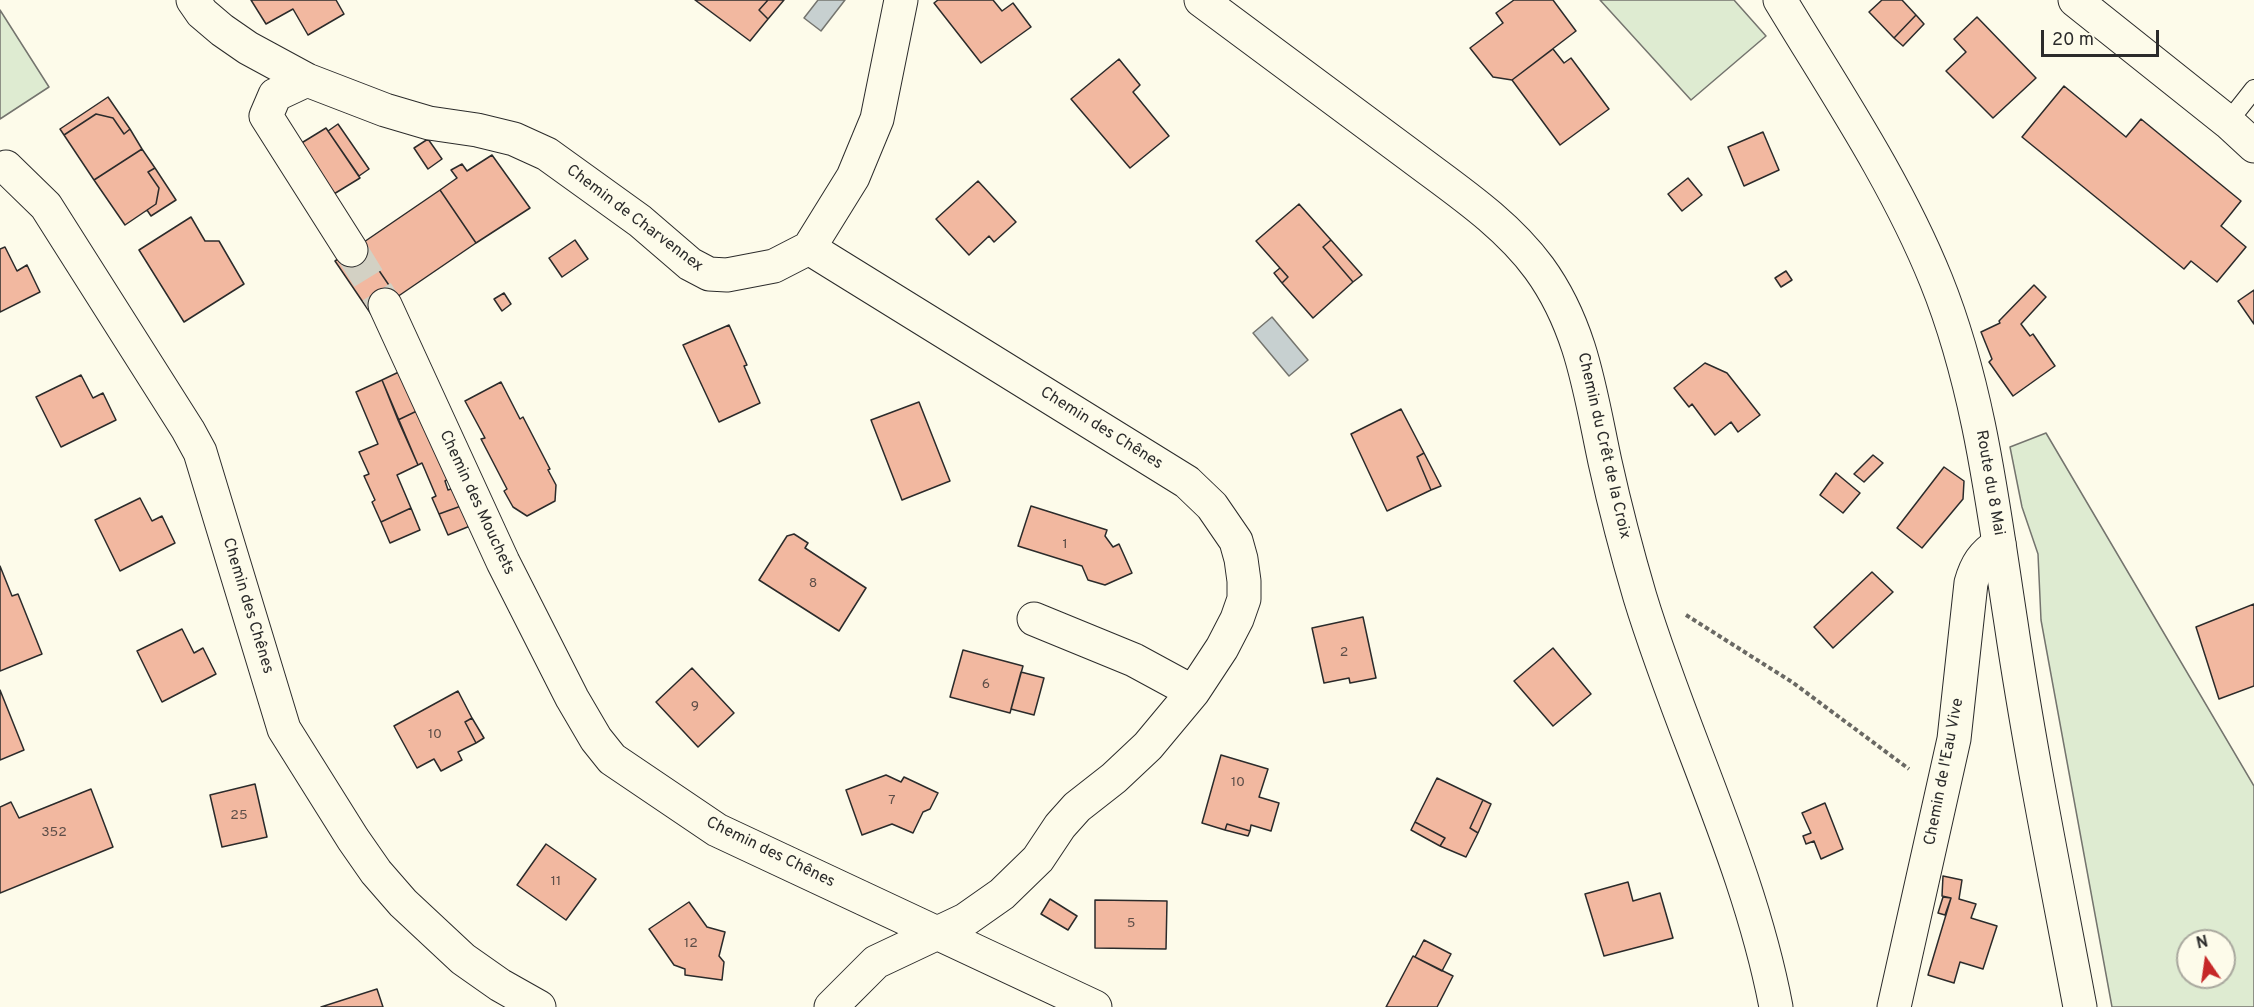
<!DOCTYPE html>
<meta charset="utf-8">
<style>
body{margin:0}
#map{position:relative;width:2254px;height:1007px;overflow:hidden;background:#fdfbea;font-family:Overpass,sans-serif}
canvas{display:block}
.north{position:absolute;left:2176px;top:929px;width:60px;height:60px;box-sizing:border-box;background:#fdfbea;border:2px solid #a9a89e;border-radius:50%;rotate:347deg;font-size:16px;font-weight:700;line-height:24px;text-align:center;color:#2b2b2b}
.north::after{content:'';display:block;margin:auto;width:21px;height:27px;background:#c62828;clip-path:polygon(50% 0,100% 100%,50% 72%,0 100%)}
.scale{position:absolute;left:2041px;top:30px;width:118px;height:27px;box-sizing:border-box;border:3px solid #2b2b2b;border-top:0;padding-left:8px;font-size:18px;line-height:21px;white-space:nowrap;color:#2b2b2b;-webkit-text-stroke:4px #fdfbea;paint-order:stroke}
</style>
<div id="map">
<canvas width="2254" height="1007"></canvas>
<div class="north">N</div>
<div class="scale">20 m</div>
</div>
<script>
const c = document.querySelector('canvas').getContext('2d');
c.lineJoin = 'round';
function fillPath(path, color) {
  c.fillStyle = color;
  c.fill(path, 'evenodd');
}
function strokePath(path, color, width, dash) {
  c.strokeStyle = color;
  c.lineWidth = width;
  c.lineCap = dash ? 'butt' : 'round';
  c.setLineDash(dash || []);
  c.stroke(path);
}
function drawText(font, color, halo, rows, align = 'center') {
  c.font = font + ' Overpass,sans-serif';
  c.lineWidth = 4.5;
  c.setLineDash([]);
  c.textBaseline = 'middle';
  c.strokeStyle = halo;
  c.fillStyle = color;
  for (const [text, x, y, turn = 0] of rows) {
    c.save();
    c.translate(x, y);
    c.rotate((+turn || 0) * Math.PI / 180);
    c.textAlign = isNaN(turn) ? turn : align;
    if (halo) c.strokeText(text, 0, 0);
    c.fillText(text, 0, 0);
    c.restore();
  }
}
const green = new Path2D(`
 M1600 0H1734L1766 36 1691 100Z
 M0 10 49 87 0 119Z
 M2046 433 2254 786V1007H2112L2041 620 2038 554 2022 507 2010 447ZM2188 941H2224V977H2188Z`);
fillPath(green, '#deebd1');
strokePath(green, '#74746e', 1.5);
const water = new Path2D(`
 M818 0H845L821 31 804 18Z
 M1272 317 1308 360 1289 376 1253 333Z`);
fillPath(water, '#c7d0d0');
strokePath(water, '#74746e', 1.5);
const building = new Path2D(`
 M251 0H336L344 14 308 35 293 9 266 24Z
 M695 0H768L759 10 768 19 750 41Z
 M768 0H784L768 19 759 10Z
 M938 0H993L1002 11 1013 3 1031 27 981 63 934 3Z
 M1514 0H1553L1576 31 1512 80 1493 77 1470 48 1503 23 1496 13Z
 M1882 0H1902L1916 15 1894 38 1869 12Z
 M1916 15 1924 24 1903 46 1894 38Z
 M1977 17 2036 78 1993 118 1946 71 1966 52 1954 39Z
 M1553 49 1564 63 1571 58 1609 109 1560 145 1512 80Z
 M1119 59 1140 85 1133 92 1169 136 1130 168 1071 99Z
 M2064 86 2126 137 2141 119 2241 201 2221 226 2246 247 2217 282 2191 261 2184 269 2022 137Z
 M108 97 130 129 124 134 113 118 96 114 64 135 60 129Z
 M96 114 113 118 124 134 130 129 142 149 94 180 64 135Z
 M338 124 369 169 359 176 328 131Z
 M326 128 360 178 329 197 295 147Z
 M1763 132 1779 170 1744 186 1728 147Z
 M428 139 442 159 428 169 414 148Z
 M142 149 155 168 148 172 159 188 156 204 125 225 94 180Z
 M492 155 530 208 476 243 440 190 457 178 451 170 462 164 467 171Z
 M155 168 176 200 151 216 147 210 156 204 159 188 148 172Z
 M1688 178 1702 195 1682 211 1668 194Z
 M978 181 1016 222 994 242 989 236 969 255 936 219Z
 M440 190 476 243 397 297 361 244Z
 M1299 204 1331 240 1323 247 1353 282 1313 318 1282 283 1288 277 1256 241Z
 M191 217 205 241H219L244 284 184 322 139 250Z
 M575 240 588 259 562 277 549 258Z
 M1331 240 1362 275 1353 282 1323 247Z
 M361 244 397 297 371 314 335 261Z
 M5 247 17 271 27 265 40 292 0 312V249Z
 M1280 268 1288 277 1282 283 1274 273Z
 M1786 271 1792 280 1781 287 1775 278Z
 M2034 285 2046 297 2021 324 2030 336 2033 334 2055 366 2013 396 1989 362 1992 359 1981 332 2000 323 1999 321Z
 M2254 290V324L2238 301Z
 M504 293 511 304 502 311 494 299Z
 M729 325 747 365 744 366 760 403 719 422 683 345Z
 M1705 363 1727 373 1760 415 1738 432 1731 422 1715 435 1692 404 1689 407 1674 388Z
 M403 370 421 409 398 420 382 380Z
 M81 375 93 398 103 393 116 420 61 447 36 397Z
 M382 380 418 465 397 475 411 508 381 522 372 502 375 500 364 476 369 474 359 452 378 444 356 392Z
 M501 382 520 419 523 417 550 469 548 470 556 485 555 501 527 516 513 507 504 491 507 489 481 439 485 438 465 401Z
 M919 402 950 481 902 500 871 420Z
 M421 409 452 477 445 481 448 490 454 488 461 506 439 514 432 498 436 496 422 463 418 465 398 420Z
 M1401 409 1424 453 1417 457 1431 490 1387 511 1351 434Z
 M1424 453 1441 486 1431 490 1417 457Z
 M1873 455 1883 463 1864 482 1854 474Z
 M1944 467 1964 481 1963 499 1922 548 1897 528Z
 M1836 473 1860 493 1843 513 1820 495Z
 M140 498 152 521 162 516 175 543 120 571 95 520Z
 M461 506 470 526 448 535 439 514Z
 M1031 506 1107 530 1105 536 1113 547 1119 544 1132 573 1105 585 1088 580 1082 566 1018 546Z
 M411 508 420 530 390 543 381 522Z
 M794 534 808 543 805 548 866 588 839 631 759 580 787 536Z
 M0 566 12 596 18 594 42 654 0 671Z
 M1872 572 1893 592 1833 648 1814 627Z
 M2254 604V686L2219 699 2196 627Z
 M1363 617 1376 678 1350 683 1349 678 1324 683 1312 628Z
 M182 629 194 653 203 648 216 674 162 702 137 651Z
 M1553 648 1591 694 1553 726 1514 681Z
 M963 650 1023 666 1010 713 950 697Z
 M692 668 734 713 698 747 656 702Z
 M1021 672 1044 678 1034 715 1011 709Z
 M0 690 24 750 0 760Z
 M458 691 472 718 465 722 476 743 458 752 462 760 441 771 434 759 417 768 394 726Z
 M472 718 484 738 476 743 465 722Z
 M1221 755 1268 769 1259 797 1279 803 1271 831 1251 825 1250 831 1227 824 1225 830 1202 823Z
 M886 775 901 782 904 777 938 793 930 809 923 812 913 833 892 824 862 835 846 790Z
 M1437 778 1483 800 1470 828 1478 833 1466 857 1440 846 1445 838 1415 822Z
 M255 784 267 837 222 847 210 795Z
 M91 789 113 847 0 893V807L11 802 19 818Z
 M1483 800 1491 804 1478 833 1470 828Z
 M1825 803 1843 849 1821 859 1814 841 1806 844 1803 836 1811 833 1802 813Z
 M1415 822 1445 838 1440 846 1411 830Z
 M1227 824 1250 831 1248 836 1225 830Z
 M546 844 596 879 566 920 517 885Z
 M1943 876 1962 880 1959 899 1976 904 1971 918 1997 926 1983 969 1960 962 1954 983 1928 975 1951 898 1942 896Z
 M1628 882 1633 901 1660 893 1673 938 1604 956 1585 894Z
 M1943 897 1951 898 1945 915 1938 913Z
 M1050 899 1077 916 1068 930 1041 914Z
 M1095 900 1167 901 1166 949 1095 948Z
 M689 902 707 927 725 932 719 956 724 962 722 980 685 975V969L674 965 649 929Z
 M1424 940 1451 954 1442 971 1415 957Z
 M1413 956 1453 976 1437 1007H1386Z
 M377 989 383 1007H321Z`);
fillPath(building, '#f2b8a0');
strokePath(building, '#2b2b2b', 1.5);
strokePath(new Path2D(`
 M351 250 385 305`), '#d3d1c4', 33, [33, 16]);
const lane = new Path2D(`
 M2228 122 2254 89`);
const street = new Path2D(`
 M193 0 202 13 222 30 248 48 307 80 385 110 429 123 477 130 514 139 547 154 640 221 690 264 709 274 727 275 774 266 809 248 853 177 877 119 901 0
 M1201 0C1271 52 1341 104 1411 156 1456 190 1505 222 1539 268 1582 327 1590 392 1605 462 1615 507 1627 553 1640 597 1682 735 1749 865 1776 1007
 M2075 0 2228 122 2254 146
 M307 80 275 95 266 116 351 250
 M6 167 46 206 188 430 200 452 284 729 353 839 376 872 403 903 463 959 500 985 539 1007
 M809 248 1187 482 1212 506 1236 541 1241 559 1244 581V599L1237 619 1222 648 1193 692 1148 746 1114 778 1077 807 1060 826 1038 859 1002 894 965 920 876 962 831 1007
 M385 305 503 562 572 698 596 739 612 759 717 830 1095 1007
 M1034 619 1134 660 1193 692
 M1894 1007 1954 739 1971 583C1976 565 1983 554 1999 544`);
const secondary = new Path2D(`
 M1780 0C1835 91 1896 181 1936 280 1980 389 1993 507 2011 623 2030 752 2056 879 2080 1007`);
strokePath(lane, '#2b2b2b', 20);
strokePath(street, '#2b2b2b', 35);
strokePath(secondary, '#2b2b2b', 35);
strokePath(new Path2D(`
 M1686 615 1792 682 1909 769`), '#6a6964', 4, [4.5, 3]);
strokePath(lane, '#fdfbea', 18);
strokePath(street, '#fdfbea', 33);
strokePath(secondary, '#fdfbea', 33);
drawText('14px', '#5d4e48', null, [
 ["1",1065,545],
 ["8",813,584],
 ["2",1344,653],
 ["6",986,685],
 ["9",695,707],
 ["10",435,735],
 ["10",1238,783],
 ["7",892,801],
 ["25",239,816],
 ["352",54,833],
 ["11",556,882],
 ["5",1131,924],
 ["12",691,944]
]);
drawText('16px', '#2b2b2b', '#fdfbea', [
 ["Chemin de Charvennex",634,219,37],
 ["Chemin des Chênes",1101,429,32],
 ["Chemin du Crêt de la Croix",1603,446,77],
 ["Route du 8 Mai",1989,483,80],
 ["Chemin des Mouchets",476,503,65],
 ["Chemin des Chênes",247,606,73],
 ["Chemin de l'Eau Vive",1945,772,-79],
 ["Chemin des Chênes",770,853,26]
]);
</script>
